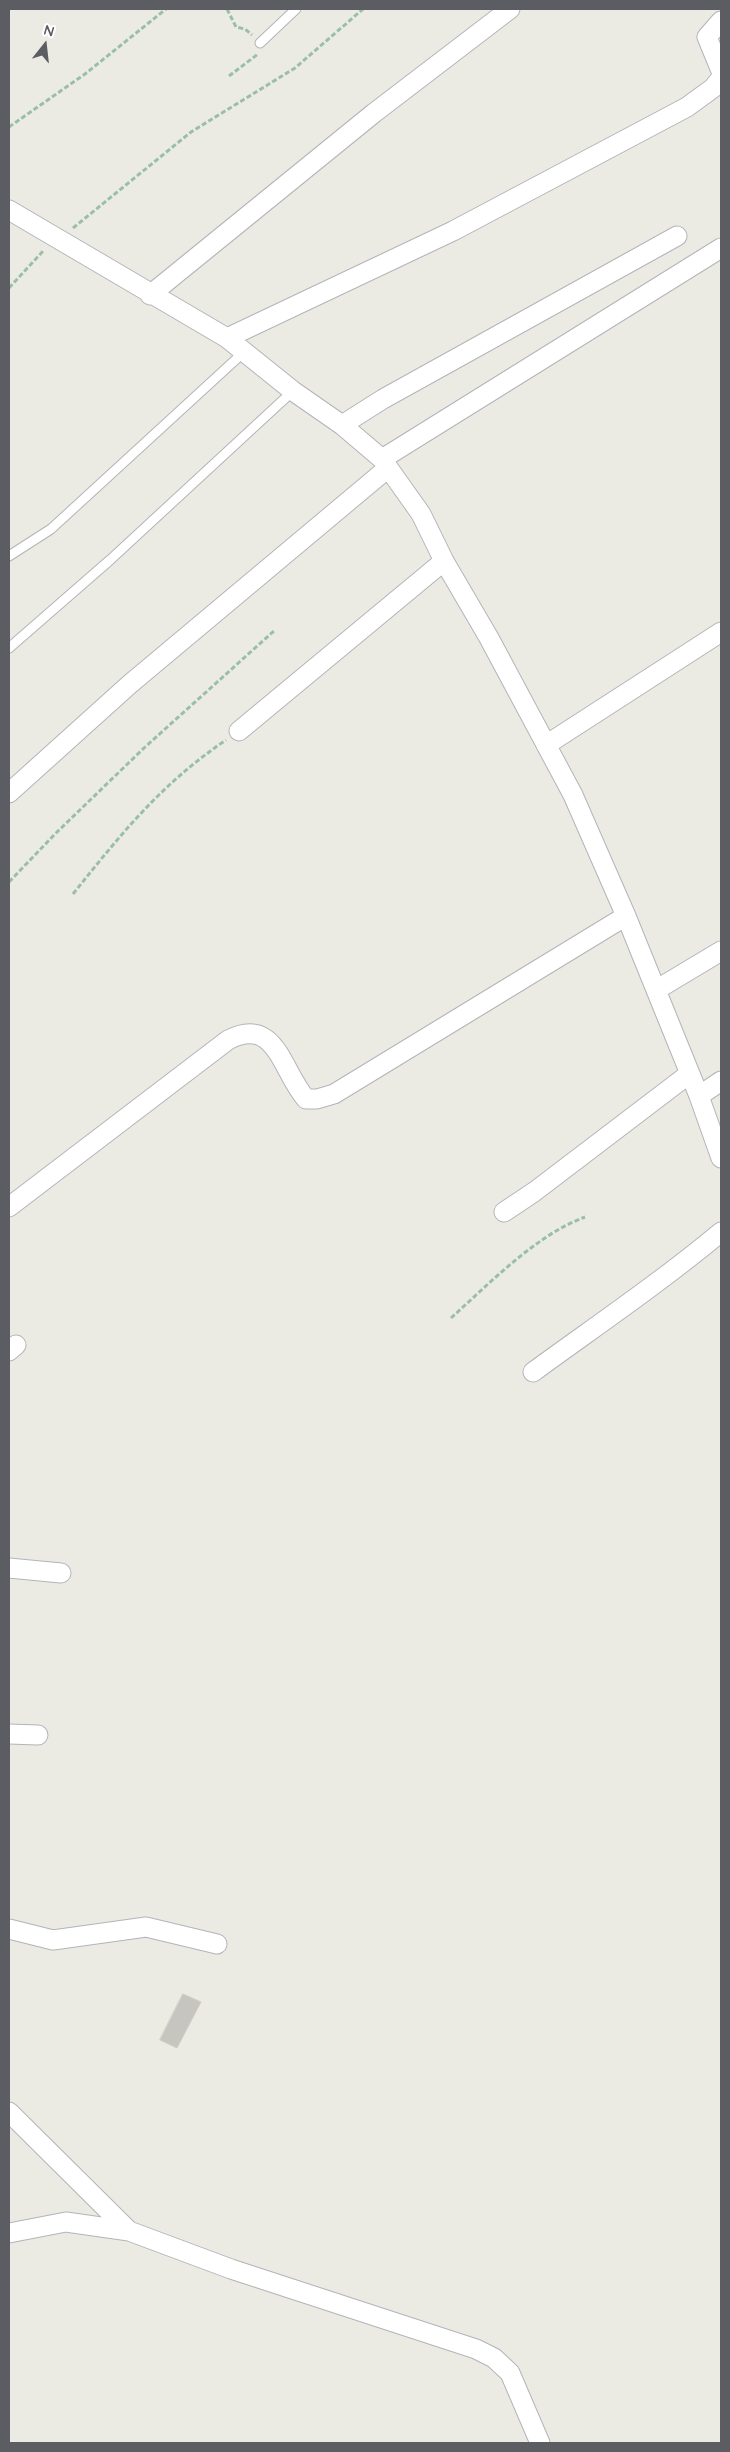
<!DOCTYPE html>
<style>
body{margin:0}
#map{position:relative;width:730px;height:2452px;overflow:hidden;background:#ecebe3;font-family:Quicksand,sans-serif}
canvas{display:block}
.frame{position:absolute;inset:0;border:10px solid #5b5d62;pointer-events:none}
.north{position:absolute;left:20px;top:20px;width:50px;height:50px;-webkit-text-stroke:4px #fff;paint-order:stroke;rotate:16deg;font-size:14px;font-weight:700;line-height:20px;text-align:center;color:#5b5d62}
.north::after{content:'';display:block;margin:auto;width:18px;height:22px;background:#5b5d62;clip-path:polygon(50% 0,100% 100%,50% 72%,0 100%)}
</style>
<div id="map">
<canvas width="730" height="2452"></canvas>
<div class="frame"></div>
<div class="north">N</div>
</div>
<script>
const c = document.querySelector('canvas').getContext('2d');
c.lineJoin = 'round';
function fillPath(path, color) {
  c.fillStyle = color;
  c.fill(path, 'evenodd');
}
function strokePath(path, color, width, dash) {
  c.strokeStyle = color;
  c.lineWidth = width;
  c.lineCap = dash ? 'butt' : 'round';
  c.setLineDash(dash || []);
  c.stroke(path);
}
const building = new Path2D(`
 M183 1994 201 2002 177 2048 160 2040Z`);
fillPath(building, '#c7c5c0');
strokePath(building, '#d0cdc2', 1);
const service = new Path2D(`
 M260 43 296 9
 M9 556 51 529 244 352
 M9 648 110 560 293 391`);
const minor = new Path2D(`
 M721 21 707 37 721 71
 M9 210 227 338 293 391 342 425 382 459 421 514 444 561 489 638 573 795 626 916 699 1096 721 1158
 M150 295 374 113 510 9
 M227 338 453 231 687 107 713 88 721 78
 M342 425 383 399 677 236
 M382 459 721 248
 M239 731 444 561
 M546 745 721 632
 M9 793 130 684 388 468
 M656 990 721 951
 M699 1096 721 1081
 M9 1207 228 1040C276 1015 281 1070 306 1099H317L334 1094 626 916
 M504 1212 534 1192 689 1074
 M9 1351 16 1345
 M533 1372C596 1326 661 1282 721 1232
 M9 1568 61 1573
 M9 1734 38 1735
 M9 1929 53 1940 146 1927 217 1944
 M9 2112 129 2231
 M9 2233 66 2222 129 2231 231 2269 476 2349 494 2358 510 2373 540 2443`);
strokePath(service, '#b3b4b9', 11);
strokePath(minor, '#b3b4b9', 21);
strokePath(new Path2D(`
 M227 9 236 27 245 29 252 35
 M229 76 258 54
 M9 127 85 74 166 9
 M73 228 191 132 295 68 363 9
 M9 288 44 250
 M9 882 56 833 144 748 275 630
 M73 894C121 834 161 784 226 740
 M451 1318C490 1283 536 1235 585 1217`), '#9abfa9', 3, [5, 2.5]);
strokePath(service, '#fff', 9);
strokePath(minor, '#fff', 19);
</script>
